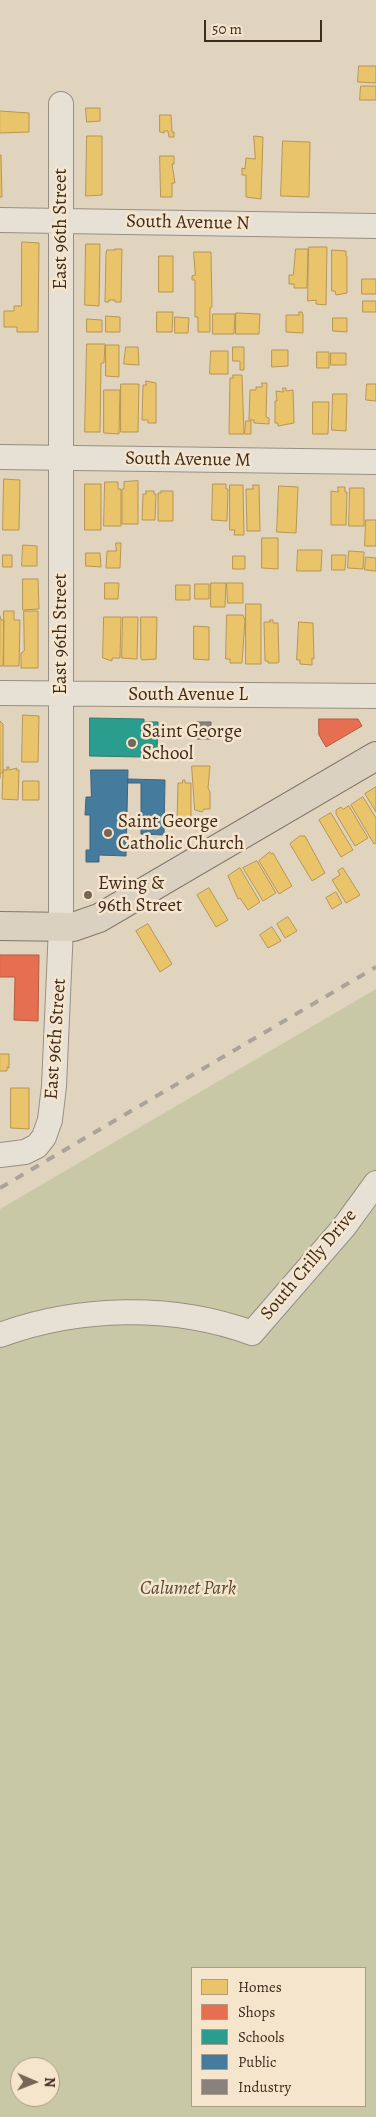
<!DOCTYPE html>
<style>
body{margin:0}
#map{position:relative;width:376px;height:2117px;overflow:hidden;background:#e1d4bf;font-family:Alegreya,serif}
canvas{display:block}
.legend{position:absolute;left:191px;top:1967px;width:175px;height:140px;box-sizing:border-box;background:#f5e5cc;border:1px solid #ac9b86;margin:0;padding:6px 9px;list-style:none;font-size:15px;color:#3e2b1d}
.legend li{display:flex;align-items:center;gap:10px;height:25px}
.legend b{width:25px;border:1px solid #ac9b86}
.north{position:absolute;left:10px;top:2057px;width:50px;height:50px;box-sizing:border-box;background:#f5e5cc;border:1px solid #ac9b86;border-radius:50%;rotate:91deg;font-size:14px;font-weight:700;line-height:20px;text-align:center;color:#3e2b1d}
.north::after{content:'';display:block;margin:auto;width:18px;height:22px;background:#776656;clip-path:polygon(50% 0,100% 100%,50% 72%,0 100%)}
.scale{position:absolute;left:204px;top:20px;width:118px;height:22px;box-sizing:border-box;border:2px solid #3e2b1d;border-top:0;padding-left:6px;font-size:15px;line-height:18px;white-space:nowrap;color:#3e2b1d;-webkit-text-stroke:4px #f5e5cc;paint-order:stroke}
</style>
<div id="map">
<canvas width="376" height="2117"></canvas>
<ul class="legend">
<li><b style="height:14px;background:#e9c46a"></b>Homes</li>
<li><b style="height:14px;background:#e76f51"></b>Shops</li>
<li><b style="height:14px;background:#2a9d8f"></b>Schools</li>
<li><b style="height:14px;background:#457b9d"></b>Public</li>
<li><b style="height:14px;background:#8a817c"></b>Industry</li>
</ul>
<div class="north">N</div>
<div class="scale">50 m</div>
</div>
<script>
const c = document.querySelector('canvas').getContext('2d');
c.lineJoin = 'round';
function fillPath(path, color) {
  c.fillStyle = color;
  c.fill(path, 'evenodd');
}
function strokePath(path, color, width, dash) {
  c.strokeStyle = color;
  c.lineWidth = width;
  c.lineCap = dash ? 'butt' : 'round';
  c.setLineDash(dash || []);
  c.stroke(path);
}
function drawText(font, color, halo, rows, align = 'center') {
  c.font = font + ' Alegreya,serif';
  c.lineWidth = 5;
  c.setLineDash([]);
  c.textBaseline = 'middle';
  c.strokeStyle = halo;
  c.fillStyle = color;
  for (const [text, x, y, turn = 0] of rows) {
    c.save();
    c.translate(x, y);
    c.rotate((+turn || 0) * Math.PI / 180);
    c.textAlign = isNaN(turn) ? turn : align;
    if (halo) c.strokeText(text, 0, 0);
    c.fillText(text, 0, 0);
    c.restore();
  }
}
fillPath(new Path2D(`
 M376 989V2117H0V1209ZM192 1968H365V2106H192ZM20 2067H50V2097H20Z`), '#c8c8a6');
const homes = new Path2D(`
 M359 66H376V83L358 82Z
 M361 86H376V100H360Z
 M86 108H100V121L87 122Z
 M0 111 29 113V132L0 133Z
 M160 115H171L172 132H174V137H169L168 131H164V133L160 132Z
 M87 136H102V195L86 196Z
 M254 136 263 137 261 199 246 197V175H242V168L245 169 246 158 255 159Z
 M283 141 310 142 309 197 281 196Z
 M0 155H1L2 197H0Z
 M160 156H174V164H172L175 183H172V197H161Z
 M22 242 39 243 38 332H17V327H4V311H14V306H21Z
 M86 244H100L99 306 85 305Z
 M309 247H327L326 305 316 304V300L308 301Z
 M115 249H122L121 302H115V300H109V302H105L106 253 107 250H115Z
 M296 249H308L307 288H294V284H289V275H293Z
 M332 250 346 251V256H347V293L336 295 335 291H332Z
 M194 252H211L212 307 210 308V332H198V317H195V280H192V276L195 275Z
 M159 256H173V292H159Z
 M362 279H376V294H362Z
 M363 301H376V312H363Z
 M157 312H173L172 332H157Z
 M299 312H302L303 315V333L286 332V315H299Z
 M236 313 260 314 259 334H236Z
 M213 314H235L234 334H213Z
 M106 316 120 317V332H106Z
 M175 317 189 318 188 333H175Z
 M333 318H347V332L333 331Z
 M87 319 102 320V332H87Z
 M87 344H105L104 363H101L100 432H85Z
 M106 345H119V377L106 376Z
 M126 347H138L139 365 124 364Z
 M233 347H244V370H240V361H233Z
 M272 350H288V366L272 367Z
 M211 351H228V374H210Z
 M317 352H329V368H317Z
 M331 353H346V365H331Z
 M233 375H242L244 434H229L230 378H233Z
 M146 381 156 383V423H148V420H142L143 385H146Z
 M262 383H267L266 417 269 418V424L254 423V420H249L250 390H256V387H262Z
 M121 384H139L138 432H121Z
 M367 384H376V401L366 400Z
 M283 388H286V391L293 390 294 423 278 426V423H275V401H277L276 391 283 392Z
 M104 390H120L119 434 104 433Z
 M333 394H347L346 431 332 430Z
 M313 402H329L328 434H313Z
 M246 421H251V434H245Z
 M4 479 20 480 19 530H3Z
 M138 481V524H122V489H124V482Z
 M105 482H118V489H121V526H104Z
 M85 484H101V530H85Z
 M213 484H226V489H228L227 521 212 520Z
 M230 485H243L244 535H234L235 530H230Z
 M253 485H259L260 531H247L246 489H253Z
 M279 486 298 487 296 533 277 532Z
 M338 487H345V492H347L346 525H331V491L338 492Z
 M350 488H364V526H349Z
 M146 491H154V494H156L155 520H142L143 494H146Z
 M161 491H173V521H158V493H161Z
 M366 520H376V546H365Z
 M262 538H278V569L262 568Z
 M116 543H121L120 568H106L107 551H116Z
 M23 545 37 546V566H22Z
 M298 550H322L321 571H297Z
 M349 551 364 552 363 569 348 568Z
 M86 553H100L101 567 86 566Z
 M3 555H12V567H3Z
 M332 555H346L345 570H332Z
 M233 556H245V569H233Z
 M366 557 376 558V571L365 570Z
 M23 579H38L39 609 23 610Z
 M105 583H119L118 599H105Z
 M211 583H226L225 607H211Z
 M227 583H243V603H228Z
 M195 584H209V599H195Z
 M176 585H190V600H176Z
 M246 604H261V664H246Z
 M4 611H14V620H20L19 666H4Z
 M24 611H38V668H21V653L24 651Z
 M227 615H243L245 620 242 663H230V659H226Z
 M0 616 1 620H4L3 666H0Z
 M104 617H121L120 658H112V661L103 658Z
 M123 617H138L137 659 122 658Z
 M141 617H157L156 659 142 660 141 658Z
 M270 620H273V623H278L279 662 277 663H268V661H265L264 622H270Z
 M299 622 313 623 314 659 312 658V665L300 664V660H297Z
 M194 626 209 627V660L194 659Z
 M23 715 39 716 38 762H22Z
 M0 721 3 724V773H0V778Z
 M192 766H210L208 788 210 792V809H204L202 812 195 810Z
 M7 767H9V770L17 768 16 770H19L18 800 2 799 3 770H7Z
 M183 780H185V783H191V825L177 824 178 783H182Z
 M23 781H39V800H23Z
 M376 787V812L365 794Z
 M363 797 376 818V843L374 844 351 805Z
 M349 806 368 838 355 846 336 814V810L341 807 343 809Z
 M331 813 353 850 341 857 319 820Z
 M300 836H305L325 873 312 881 290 844Z
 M270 852 271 854 273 853 292 886 279 894 259 861Z
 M257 861 276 893 263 901 243 868Z
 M240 868 260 902 248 910 240 898 238 899 228 876Z
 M343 868 360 895 346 903 332 880 340 875 338 871Z
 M209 888 228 920 216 927 197 895Z
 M336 892 342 903 332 909 326 898Z
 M288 917 297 931 285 938 277 924Z
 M148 924 172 964 160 972 136 931Z
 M272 927 281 941 268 948 260 935Z
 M0 1054H9V1068L7 1067V1071H0Z
 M11 1088H29V1129L11 1128Z`);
fillPath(homes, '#e9c46a');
strokePath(homes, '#b69653', 1);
const shops = new Path2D(`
 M319 719H358L362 726 326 747 319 735Z
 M0 955H39L38 1021 14 1020 15 977H0Z`);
fillPath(shops, '#e76f51');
strokePath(shops, '#b45b41', 1);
const schools = new Path2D(`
 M90 718 144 719V722H158L157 753 143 752V757L90 756Z`);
fillPath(schools, '#2a9d8f');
strokePath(schools, '#307b6d', 1);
const public = new Path2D(`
 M91 770H128L126 856 99 855V862H86V850H90V815H85L86 797H91Z
 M128 779 165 780 164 835 141 834V783H128Z`);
fillPath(public, '#457b9d');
strokePath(public, '#436377', 1);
const industry = new Path2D(`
 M197 722H211V739H197Z`);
fillPath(industry, '#8a817c');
strokePath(industry, '#736760', 1);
const minor = new Path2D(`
 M0 220 376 226
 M0 457 376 462
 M0 693 376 696
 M0 1155 25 1152 37 1146 44 1137 50 1120 54 1086 61 927V104
 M0 1335C79 1306 173 1304 252 1333L344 1227 376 1183`);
const major = new Path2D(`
 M0 926 73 927 99 918 376 756`);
strokePath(minor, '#988f81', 26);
strokePath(major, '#81786c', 30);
strokePath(minor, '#e7e0d5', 24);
strokePath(major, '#dad1c1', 28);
strokePath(new Path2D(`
 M0 1188 376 967`), '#aaa399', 4, [9, 9]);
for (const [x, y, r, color] of [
 [132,743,5,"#776656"],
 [108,833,5,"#776656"],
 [88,895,5,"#776656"]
]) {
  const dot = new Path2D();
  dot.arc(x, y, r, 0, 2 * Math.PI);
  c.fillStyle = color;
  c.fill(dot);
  strokePath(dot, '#f5e5cc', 2);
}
drawText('19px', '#3e2b1d', '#f5e5cc', [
 ["South Avenue N",188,223,1],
 ["East 96th Street",61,229,-90],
 ["South Avenue M",188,460,1],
 ["East 96th Street",61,634,-90],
 ["South Avenue L",188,695],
 ["East 96th Street",56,1039,-86],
 ["South Crilly Drive",309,1265,-50]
]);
drawText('19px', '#3e2b1d', '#f5e5cc', [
 ["Saint George",142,732],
 ["School",142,754],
 ["Saint George",118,822],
 ["Catholic Church",118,844],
 ["Ewing &",98,884],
 ["96th Street",98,906]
], 'left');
drawText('italic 19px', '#554934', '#f5e5cc', [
 ["Calumet Park",188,1589]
]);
</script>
